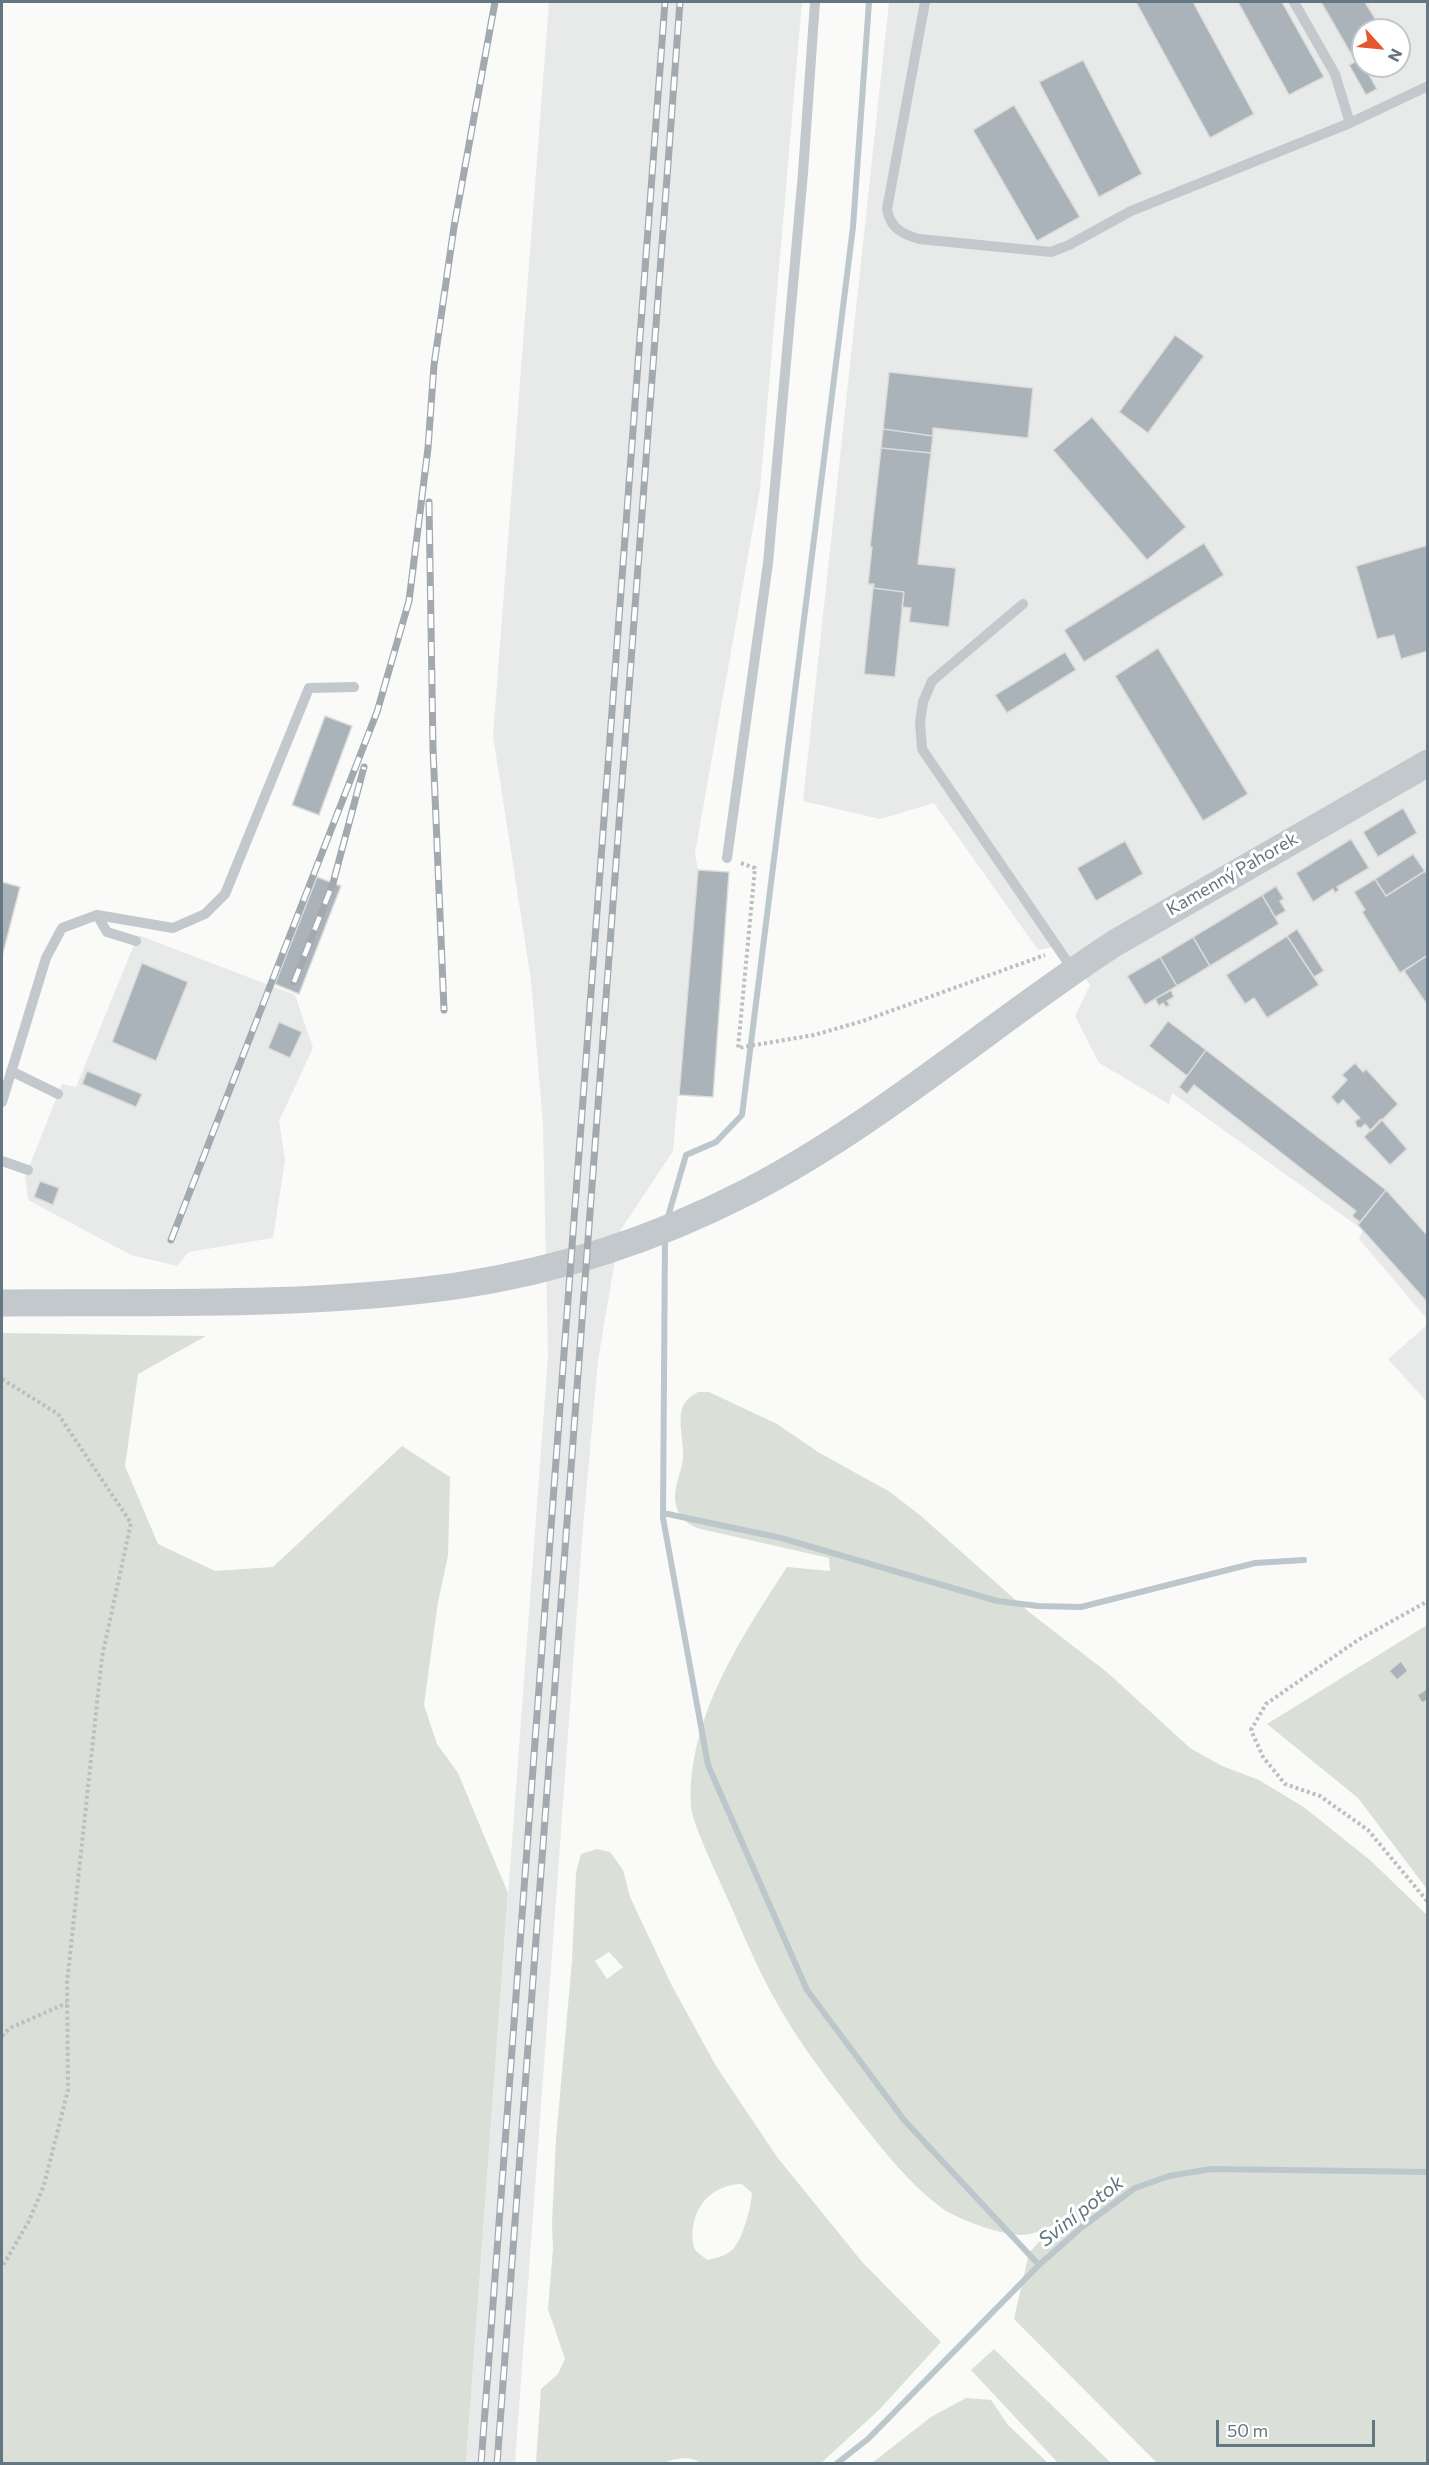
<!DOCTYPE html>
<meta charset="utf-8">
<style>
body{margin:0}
#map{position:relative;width:1429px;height:2465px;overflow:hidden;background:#fafaf8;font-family:Commissioner,sans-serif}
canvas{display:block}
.frame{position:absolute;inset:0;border:3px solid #657683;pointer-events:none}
.north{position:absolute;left:1351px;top:18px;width:60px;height:60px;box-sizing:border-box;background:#fff;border:2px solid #c1c8cd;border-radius:50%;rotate:117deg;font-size:16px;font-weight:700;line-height:24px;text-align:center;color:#657683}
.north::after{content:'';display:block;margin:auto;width:21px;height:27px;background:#e4572e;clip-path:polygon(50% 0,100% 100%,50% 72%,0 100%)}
.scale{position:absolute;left:1216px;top:2420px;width:159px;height:27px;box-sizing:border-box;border:3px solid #657683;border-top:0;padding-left:8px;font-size:18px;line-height:21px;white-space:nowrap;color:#657683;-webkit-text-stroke:4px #fff;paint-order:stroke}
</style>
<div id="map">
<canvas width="1429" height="2465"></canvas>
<div class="frame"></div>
<div class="north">N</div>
<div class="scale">50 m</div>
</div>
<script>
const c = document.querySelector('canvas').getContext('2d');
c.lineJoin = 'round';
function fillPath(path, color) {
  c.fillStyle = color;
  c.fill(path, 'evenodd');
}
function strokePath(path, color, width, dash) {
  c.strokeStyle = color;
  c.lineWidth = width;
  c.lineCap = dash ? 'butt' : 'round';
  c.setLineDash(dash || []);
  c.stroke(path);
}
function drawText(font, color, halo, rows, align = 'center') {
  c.font = font + ' Commissioner,sans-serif';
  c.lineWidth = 6;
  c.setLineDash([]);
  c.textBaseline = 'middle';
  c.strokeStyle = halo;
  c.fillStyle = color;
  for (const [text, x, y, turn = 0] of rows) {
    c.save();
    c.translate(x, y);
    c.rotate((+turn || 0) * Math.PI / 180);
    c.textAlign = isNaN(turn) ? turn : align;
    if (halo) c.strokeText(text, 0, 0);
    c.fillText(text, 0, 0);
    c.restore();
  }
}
fillPath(new Path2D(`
 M549 2H802L760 489 695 853 698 870 673 1151 620 1231 598 1360 583 1528 515 2463 466 2464 548 1356 543 1125 531 980 493 736Z
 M889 2H1427V1319L1359 1239 1363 1230 1172 1093 1169 1104 1099 1063 1075 1016 1090 985 1060 946 1038 950 934 803 880 819 803 801ZM1363 30H1399V66H1363Z
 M138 935 295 995 313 1048 279 1121 285 1160 273 1238 189 1252 177 1266 131 1255 28 1200 25 1177 62 1084 76 1087Z
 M1427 1325V1402L1388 1359Z`), '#e8e9e9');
fillPath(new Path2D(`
 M2 1333 206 1336 138 1374 125 1466 158 1544 215 1571 273 1567 402 1446 450 1477 448 1556 438 1602 424 1705 437 1744 458 1773 508 1893 466 2463H2Z
 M698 1392H709L777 1424 818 1452 890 1492 921 1516 1029 1612 1108 1673 1190 1748 1222 1766 1259 1780 1305 1808 1371 1861 1427 1915V2463H1157L1014 2319 1029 2253 1054 2225C1042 2230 1032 2235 1019 2235 1002 2235 957 2219 943 2209 910 2185 884 2151 859 2120 823 2074 789 2030 763 1977 750 1951 738 1922 726 1895 718 1877 692 1823 691 1806 687 1718 741 1638 787 1567L830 1571 829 1558 701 1529C689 1526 679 1518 676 1505 672 1490 681 1474 683 1459 684 1444 679 1428 681 1413 683 1402 689 1397 698 1392Z
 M1427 1625V1889L1358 1798 1267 1724Z
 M597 1849 610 1852 623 1870 630 1897 672 1986 716 2066 777 2157 863 2263 941 2342 879 2410 821 2463 702 2464C690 2454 673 2459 660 2464L536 2463 541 2389 558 2374 565 2359 548 2309 553 2249 552 2224 556 2139 572 1961 576 1873 581 1854ZM609 1952 623 1967 607 1979 595 1961ZM742 2184 752 2193C751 2208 743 2237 734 2248 727 2256 716 2258 707 2260 704 2257 699 2254 696 2251 692 2245 692 2234 693 2227 697 2201 715 2185 742 2184Z
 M994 2349 1111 2463H1058L971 2370Z
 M966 2398 991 2400 1008 2425 1048 2463H872L931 2417Z`), '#dadfd7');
strokePath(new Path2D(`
 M667 1220 686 1155 716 1142 742 1115 853 227 869 2
 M665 1236 663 1518 708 1765 807 1990 904 2120 1039 2265
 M663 1513 781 1538 997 1601 1038 1606 1081 1607 1255 1563 1304 1560
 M836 2464 868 2439 1039 2265 1082 2227 1135 2188 1169 2176 1211 2169 1428 2172`), '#bbc7cb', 6);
const building = new Path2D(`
 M1136 2H1193L1254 114 1210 138Z
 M1238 2H1282L1324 77 1289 95Z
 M1321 2H1365L1382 30H1363V54L1354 59Z
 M1360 59 1377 89 1366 95 1349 65Z
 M1083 60 1142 174 1099 197 1039 82Z
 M1014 105 1080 217 1037 241 973 130Z
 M1175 335 1204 356 1148 433 1119 412Z
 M889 372 1033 388 1028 438 933 428V436L883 429Z
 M1092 417 1186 527 1147 560 1053 450Z
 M883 429 933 436 931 453 881 448Z
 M881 448 931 453 918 564 956 568 949 627 909 622 911 608 902 607 904 592 873 588 874 584H868L872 547H870Z
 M1204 543 1224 575 1084 662 1064 630Z
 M1428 545V651L1401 659 1394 635 1377 639 1356 566Z
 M873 588 904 592 895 677 864 674Z
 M1158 648 1248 794 1203 821 1115 676Z
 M1065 652 1076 670 1007 713 995 695Z
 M325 716 352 726 319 815 292 805Z
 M1403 808 1417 833 1378 857 1363 832Z
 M1351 839 1369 868 1337 887 1339 890 1335 893 1333 889 1313 902 1296 873Z
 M1125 841 1143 874 1096 901 1077 868Z
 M1413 854 1425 871 1386 896 1375 879Z
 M698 870 729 872 713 1097 679 1095Z
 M1425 871 1428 876V955L1400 973 1362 912 1365 910 1354 892 1375 879 1386 896Z
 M317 877 341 886 299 994 275 984Z
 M2 882 20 887 2 957Z
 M1276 886 1284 899 1280 901 1286 911 1275 917 1262 895Z
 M1262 895 1279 924 1210 966 1193 937Z
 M1297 929 1324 971 1314 977 1287 936Z
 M1287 936 1319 985 1267 1018 1254 998 1245 1004 1226 975Z
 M1193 937 1210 966 1177 986 1160 957Z
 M1428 955V1006L1404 971Z
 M1160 957 1177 986 1145 1005 1127 976Z
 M142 963 188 982 156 1061 112 1042Z
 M1171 990 1174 997 1167 1001 1170 1005 1166 1007 1163 1003 1159 1006 1155 999Z
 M1168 1021 1206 1050 1187 1076 1149 1046Z
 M279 1022 302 1032 290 1058 268 1048Z
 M1206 1050 1386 1190 1360 1222 1352 1216 1356 1211 1194 1085 1187 1094 1179 1087Z
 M1355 1063 1363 1072 1366 1069 1398 1104 1371 1131 1365 1124 1361 1128 1357 1127 1355 1121 1360 1118 1343 1100 1338 1105 1331 1097 1347 1080 1342 1075Z
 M87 1071 142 1094 136 1107 82 1084Z
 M1381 1119 1407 1149 1390 1165 1364 1137Z
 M40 1181 59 1188 53 1205 34 1197Z
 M1386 1190 1428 1236V1303L1358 1225Z
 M1401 1661 1408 1671 1397 1680 1389 1671Z
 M1428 1688V1700L1422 1703 1417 1695Z`);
fillPath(building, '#aab3b9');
strokePath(building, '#dcdcda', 1.5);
strokePath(new Path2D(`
 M741 863 755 868 738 1048 814 1035 863 1021 1045 955
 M2 1379 58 1414 131 1523 102 1657 67 1983 68 2090 44 2185 29 2221 2 2267
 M1427 1901 1368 1830 1320 1796 1285 1784 1263 1757 1251 1730 1266 1704 1358 1640 1428 1601
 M2 2036 10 2028 67 2003`), '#bbbfc2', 4, [3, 3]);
strokePath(new Path2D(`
 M925 2 887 209C890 228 902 234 919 239L1051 252 1069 245 1131 211 1350 123 1428 86
 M1294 2 1335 74 1350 123
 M1023 604 932 681 923 702 920 722 922 749 1073 970
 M727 858 768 563 803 173 815 2
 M97 915 107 932 136 941
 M11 1071 58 1094
 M2 1102 46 958 62 928 97 915 173 928 205 914 225 894 309 688 354 687
 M2 1161 28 1170`), '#c3c8cc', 10);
strokePath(new Path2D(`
 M2 1303C152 1302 306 1307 456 1286 557 1271 658 1238 749 1191 880 1123 992 1023 1115 943L1428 763`), '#c3c8cc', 27);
const rail = new Path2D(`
 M429 502 433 748 444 1010
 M294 982 333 883 364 767
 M171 1240 377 712 409 601 428 448 434 365 454 227 495 2
 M481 2464 665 2
 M497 2464 680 2`);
strokePath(rail, '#a2aab0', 7);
strokePath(rail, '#fff', 4.5, [14]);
drawText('18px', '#657683', '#fff', [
 ["Kamenný Pahorek",1232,874,-30]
]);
drawText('italic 20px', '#60757c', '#fff', [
 ["Sviní potok",1081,2211,-38]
]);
</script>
